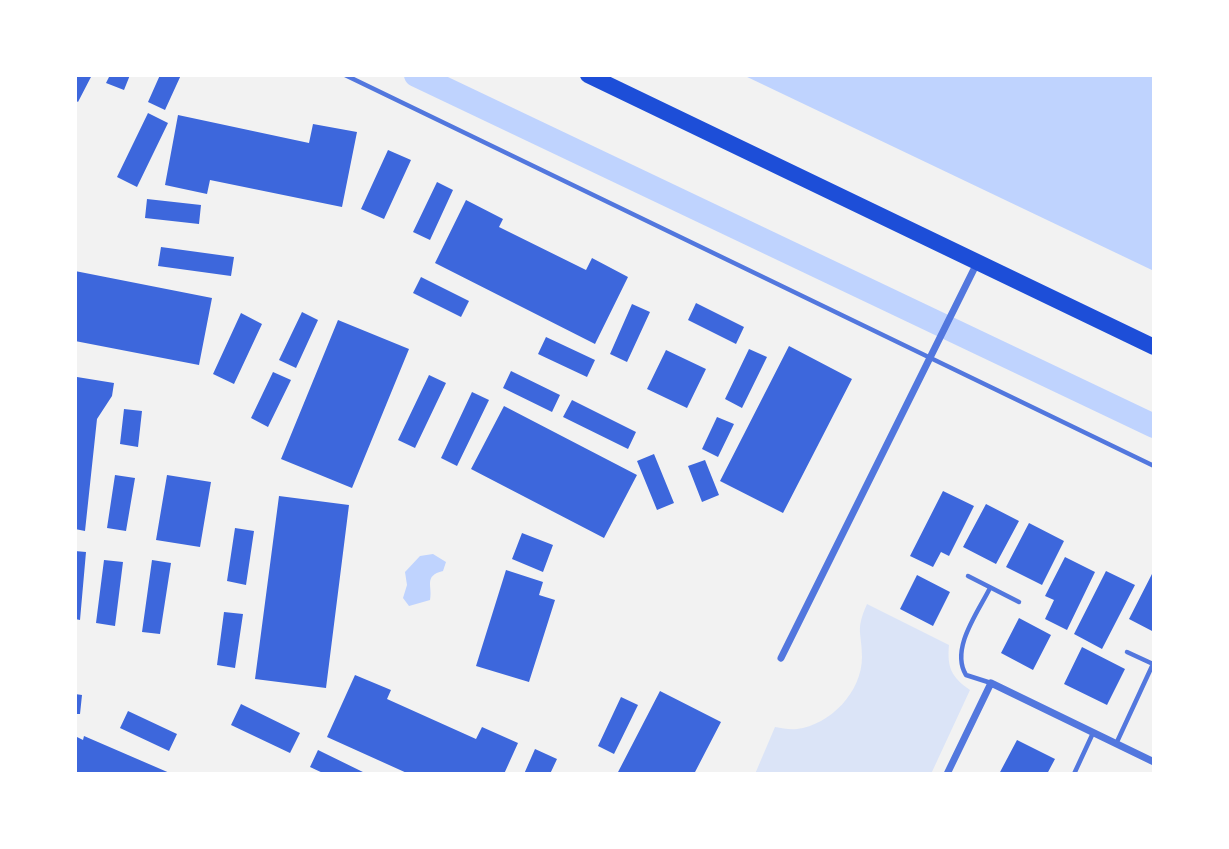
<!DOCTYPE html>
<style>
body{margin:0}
#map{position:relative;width:1229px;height:849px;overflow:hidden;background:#f2f2f2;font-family:"Work Sans",sans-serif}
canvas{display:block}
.frame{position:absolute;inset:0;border:77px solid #fff;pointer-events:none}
</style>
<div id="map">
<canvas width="1229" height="849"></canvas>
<div class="frame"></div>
</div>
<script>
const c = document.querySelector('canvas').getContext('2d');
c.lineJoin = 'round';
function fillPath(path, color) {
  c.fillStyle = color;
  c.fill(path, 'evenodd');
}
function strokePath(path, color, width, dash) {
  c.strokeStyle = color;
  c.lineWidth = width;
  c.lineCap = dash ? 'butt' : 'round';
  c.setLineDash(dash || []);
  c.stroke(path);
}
fillPath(new Path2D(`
 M867 604 949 645C947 667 951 677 970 690L931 774H755L775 727C782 728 790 730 797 729 830 725 862 692 862 657 862 632 855 631 867 604Z`), '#dbe4f7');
fillPath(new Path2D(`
 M743 75H1154V271Z
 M433 554 446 562 443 571C423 576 433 586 430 600L409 606 403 598 407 585 405 572 420 556Z`), '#bfd3fe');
strokePath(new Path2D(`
 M416 75 1154 426`), '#bfd3fe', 24);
fillPath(new Path2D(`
 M75 75H92L78 102 75 100Z
 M110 75H130L124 90 106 83Z
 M160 75H181L165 110 148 102Z
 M148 113 168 123 137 187 117 177Z
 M178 115 309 143 313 124 357 132 342 207 210 180 207 194 165 185Z
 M388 150 411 160 384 219 361 209Z
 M437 182 453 190 430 240 413 232Z
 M147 199 201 205 199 224 145 218Z
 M466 200 503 219 499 227 586 270 592 258 628 277 595 344 435 263Z
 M161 247 234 257 231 276 158 266Z
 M75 271 212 298 199 365 75 341Z
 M421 277 469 301 461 317 413 293Z
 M696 303 744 327 736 344 688 320Z
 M632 304 650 312 627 362 610 354Z
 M302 312 318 320 296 368 279 360Z
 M241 313 262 324 234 384 213 374Z
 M338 320 409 349 352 488 281 459Z
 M546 337 595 360 587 377 538 354Z
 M789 346 852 379 783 513 720 481Z
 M749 349 767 357 742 408 725 399Z
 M666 350 706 369 687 408 647 389Z
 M511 371 560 395 552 412 503 388Z
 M273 372 291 380 268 427 251 418Z
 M429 375 446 383 415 448 398 440Z
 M77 377 114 383 112 396 97 419 85 531 75 529Z
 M472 392 489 400 457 466 441 458Z
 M572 400 636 432 628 449 563 417Z
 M504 406 637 475 604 538 471 469Z
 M124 409 142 411 138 447 120 444Z
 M717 417 734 424 718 457 702 449Z
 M654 454 674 503 657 510 637 461Z
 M705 460 719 495 702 502 688 466Z
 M115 475 135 478 126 531 107 528Z
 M167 475 211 482 200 547 156 540Z
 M943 491 974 506 949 556 941 552 933 567 910 556Z
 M279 496 349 505 326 688 255 679Z
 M986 504 1019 521 996 564 963 547Z
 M1029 523 1064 541 1042 585 1006 567Z
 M235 528 254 531 246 585 227 581Z
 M522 533 553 545 543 572 512 559Z
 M75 551 86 552 80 620 75 619Z
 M1065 557 1095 572 1067 630 1045 619 1054 600 1045 596Z
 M104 560 123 562 115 626 96 623Z
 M152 560 171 563 160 634 142 632Z
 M506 570 543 582 539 595 555 600 529 682 476 666Z
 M1154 570V632L1129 619Z
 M1106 571 1135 585 1102 649 1074 634Z
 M917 575 950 592 933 626 900 609Z
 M224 612 243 614 235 668 217 665Z
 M1019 618 1051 635 1033 670 1001 653Z
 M1082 647 1125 669 1107 705 1064 684Z
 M355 675 391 690 387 699 476 739 482 727 518 743 504 774H409L327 737Z
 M660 691 721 722 694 774H617Z
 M75 694 82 695 80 714H75Z
 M621 697 638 705 614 754 598 746Z
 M241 704 300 733 290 753 231 725Z
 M128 711 177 734 169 751 120 728Z
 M75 736 83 740 84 736 172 774H75Z
 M1017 740 1055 759 1047 774H999Z
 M535 749 557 759 550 774H524Z
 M318 750 367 774H325L310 767Z`), '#3d67dc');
strokePath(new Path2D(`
 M345 75 1154 466
 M968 576 1019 602
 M990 588C978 612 950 649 966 675L991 683
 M1127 652 1153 664
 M1116 744 1153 664
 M1074 774 1093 733`), '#5277de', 4.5);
strokePath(new Path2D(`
 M781 658 977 263
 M947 774 991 683 1154 762`), '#5277de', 7);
strokePath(new Path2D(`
 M588 75 1154 347`), '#1d4ed8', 16);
</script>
